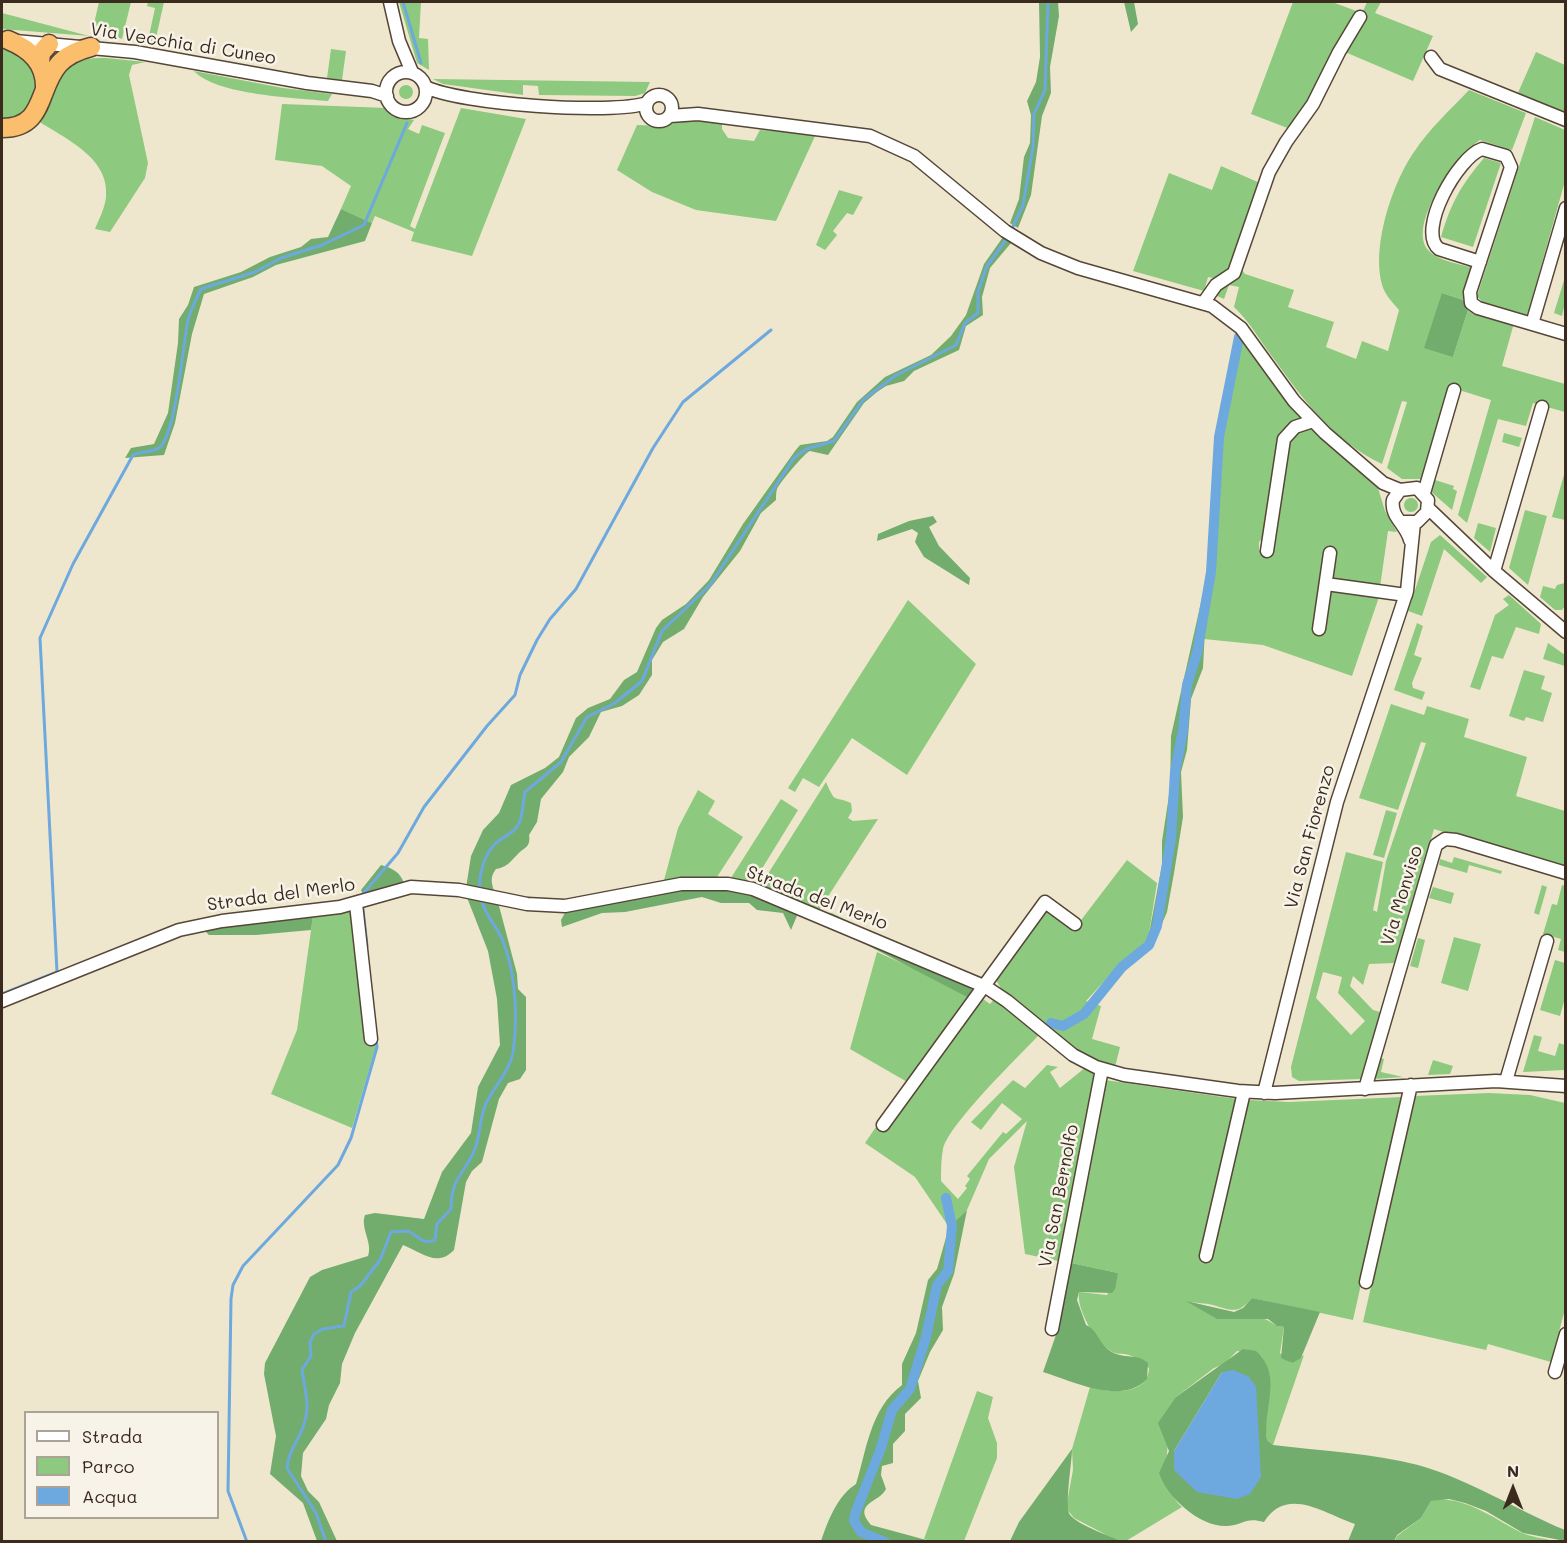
<!DOCTYPE html>
<style>
body{margin:0}
#map{position:relative;width:1567px;height:1543px;overflow:hidden;background:#efe7cd;font-family:Mali,sans-serif}
canvas{display:block}
.frame{position:absolute;inset:0;border:3px solid #3b2a1e;pointer-events:none}
.legend{position:absolute;left:24px;top:1411px;width:195px;height:108px;box-sizing:border-box;background:#f7f3e8;border:2px solid #aca397;margin:0;padding:8px 10px;list-style:none;font-size:18px;color:#3b2a1e}
.legend li{display:flex;align-items:center;gap:12px;height:30px}
.legend b{width:30px;border:2px solid #aca397}
.north{position:absolute;left:1483px;top:1459px;width:60px;height:60px;-webkit-text-stroke:4px #f7f3e8;paint-order:stroke;rotate:0deg;font-size:16px;font-weight:700;line-height:24px;text-align:center;color:#3b2a1e}
.north::after{content:'';display:block;margin:auto;width:21px;height:27px;background:#3b2a1e;clip-path:polygon(50% 0,100% 100%,50% 72%,0 100%)}
</style>
<div id="map">
<canvas width="1567" height="1543"></canvas>
<div class="frame"></div>
<ul class="legend">
<li><b style="height:8px;background:#fff"></b>Strada</li>
<li><b style="height:16px;background:#8dc97e"></b>Parco</li>
<li><b style="height:16px;background:#6da9de"></b>Acqua</li>
</ul>
<div class="north">N</div>
</div>
<script>
const c = document.querySelector('canvas').getContext('2d');
c.lineJoin = 'round';
function fillPath(path, color) {
  c.fillStyle = color;
  c.fill(path, 'evenodd');
}
function strokePath(path, color, width, dash) {
  c.strokeStyle = color;
  c.lineWidth = width;
  c.lineCap = dash ? 'butt' : 'round';
  c.setLineDash(dash || []);
  c.stroke(path);
}
function drawText(font, color, halo, rows, align = 'center') {
  c.font = font + ' Mali,sans-serif';
  c.lineWidth = 5;
  c.setLineDash([]);
  c.textBaseline = 'middle';
  c.strokeStyle = halo;
  c.fillStyle = color;
  for (const [text, x, y, turn = 0] of rows) {
    c.save();
    c.translate(x, y);
    c.rotate((+turn || 0) * Math.PI / 180);
    c.textAlign = isNaN(turn) ? turn : align;
    if (halo) c.strokeText(text, 0, 0);
    c.fillText(text, 0, 0);
    c.restore();
  }
}
fillPath(new Path2D(`
 M99 2H131L122 39 93 28Z
 M148 2H164L154 47 149 36 155 8 147 6Z
 M399 2H421L419 38 428 39 429 70 417 63Z
 M1293 2H1332L1359 12 1312 98 1290 129 1251 114Z
 M1367 2H1381L1375 13 1433 36 1413 81 1345 52Z
 M2 13 89 36 2 29Z
 M2 48 21 54 39 78C35 105 29 115 2 120Z
 M331 49 346 51 342 80 327 78Z
 M1536 52 1565 65V115L1517 95Z
 M106 58 145 62 132 65 129 75 148 163 145 178 110 232 95 229C99 219 105 208 106 197 110 158 66 139 38 121 55 83 58 56 106 58Z
 M194 71 283 88 332 94 328 101C296 98 216 95 194 71Z
 M433 79 650 82 645 93 635 96 539 95 538 86 523 85V95L443 84Z
 M399 92a7 7 0 1 1 14 0a7 7 0 1 1-14 0Z
 M1469 90 1526 113 1512 150 1480 140C1458 154 1405 227 1429 251 1439 261 1460 264 1473 268L1463 300 1442 293 1453 357 1468 310 1514 323 1502 366 1565 384V412L1533 403 1526 426 1498 419 1467 523 1458 515 1491 400 1459 390 1460 386 1453 384 1424 479H1402L1387 468 1407 402 1402 401 1382 464C1333 441 1302 398 1271 355 1259 339 1249 321 1234 307L1239 287 1229 285 1224 299 1215 295C1221 284 1235 282 1242 270L1245 274 1294 290 1288 307 1334 322 1326 347 1356 359 1362 341 1388 351 1399 310C1395 305 1388 298 1385 292 1368 255 1392 183 1414 152 1429 129 1450 110 1469 90Z
 M282 104 387 108 401 117 414 120 408 129 419 134 422 125 445 133 410 226 415 229 461 108 526 119 472 256 411 241 414 232 375 216 372 223 341 209 351 186 322 166 275 160Z
 M1535 117 1565 130V181L1527 316 1482 302 1477 296Z
 M683 120 722 122V129L728 138 754 141 760 130 816 134 776 221 696 210 652 192 617 170 637 125 665 126Z
 M1484 158 1501 163 1473 247 1441 237C1451 203 1461 185 1484 158Z
 M1221 166 1260 183 1235 264 1218 279 1208 277 1204 291 1133 271 1169 173 1212 190Z
 M839 190 863 197 853 215 847 213 833 231 837 235 825 250 816 245Z
 M1565 277V303L1562 316 1554 313Z
 M1237 331 1304 420 1289 426 1265 536 1259 542V550L1270 552 1284 455 1292 434 1310 426 1377 485 1385 511 1397 532 1388 531 1380 587 1331 580 1335 549 1326 547 1315 631 1330 589 1379 597 1352 676 1263 645 1204 639 1217 434Z
 M1504 433 1522 438 1519 447 1502 442Z
 M1565 471 1566 520H1565L1552 517Z
 M1432 479 1454 486 1453 489 1457 491 1452 510 1429 490Z
 M1404 505a7 7 0 1 1 14 0a7 7 0 1 1-14 0Z
 M1525 510 1547 516 1528 585 1509 568Z
 M1478 523 1496 528 1490 552 1474 538Z
 M1440 535 1487 577 1481 583 1444 549 1422 616 1408 611 1431 542Z
 M1565 583V606L1562 610H1555L1540 597 1543 586 1555 589 1557 585Z
 M1509 595 1541 624 1539 634 1516 627 1503 659 1492 656 1480 690 1470 687 1495 615 1509 605 1503 599Z
 M908 600 976 664 907 775 852 738 819 787 803 778 795 792 788 788Z
 M1417 623 1423 626 1414 655 1422 658 1412 683 1413 688 1425 692 1422 700 1394 690Z
 M1548 643 1565 655V666L1543 659Z
 M1524 670 1545 676 1541 689 1552 693 1543 722 1526 717 1524 721 1509 716Z
 M1391 704 1424 715 1427 706 1469 719 1464 737 1527 757 1516 796 1565 811V869L1434 829 1394 963 1369 964 1363 985 1353 976 1350 986 1373 1010 1380 1012 1362 1079 1299 1081 1292 1077 1291 1067 1346 852 1383 862 1373 910 1377 912 1386 861 1426 743 1421 742 1398 810 1359 798ZM1323 972 1342 977 1338 993 1365 1021 1351 1035 1316 998Z
 M826 782C836 805 833 795 851 803L852 811 848 818 853 821 878 819 818 912 832 913 883 939 759 888Z
 M698 790 715 801 708 814 743 837 715 880 663 884 678 828Z
 M781 799 798 810 752 885 729 881Z
 M1386 810 1397 813 1384 858 1373 855Z
 M1454 857 1502 871 1501 874 1469 865 1467 873 1439 865 1440 859 1452 863Z
 M1127 860 1157 883 1148 939 1117 967 1086 1001 1101 1006 1092 1039 1120 1047 1115 1067 1084 1056 1002 990 996 980 1046 906 1075 928Z
 M1542 885 1547 887 1539 915 1534 913Z
 M1562 885 1565 886V952L1558 950 1561 939 1543 934 1552 904 1557 905Z
 M1433 887 1454 893 1451 904 1429 898Z
 M353 909 368 1045 376 1046 352 1128 271 1094 297 1030 313 916Z
 M1454 937 1481 944 1468 991 1441 983Z
 M1418 938 1425 940 1418 968 1410 966Z
 M877 952 939 980 971 999 909 1083 850 1049Z
 M1555 960 1565 963V998L1560 1016 1540 1010Z
 M995 998 1032 1026 1038 1036C1018 1057 949 1124 943 1149 941 1159 941 1171 941 1181L958 1199 967 1188 965 1186 970 1179 967 1176 1003 1132 1006 1134 1022 1119 1002 1103 981 1130 971 1122 1013 1080 1025 1088 1047 1065 1058 1067 1050 1072 1060 1088 1086 1067 1096 1070 1059 1261 1025 1254 1014 1167 1027 1121 989 1159 967 1210 949 1227 915 1177 865 1143 878 1124 885 1129 983 999 990 1004Z
 M1534 1035 1542 1037 1538 1051 1555 1056 1559 1043 1565 1045V1070L1523 1072Z
 M1380 1058 1384 1059 1381 1072 1403 1077 1374 1079Z
 M1433 1060 1453 1066 1450 1074 1428 1075Z
 M1105 1080 1237 1099 1199 1259 1209 1262 1248 1100 1289 1102 1403 1097 1353 1320 1252 1298C1238 1314 1233 1311 1213 1305 1205 1303 1196 1303 1188 1302L1260 1318C1270 1319 1274 1327 1284 1327L1280 1353 1291 1363 1304 1355 1273 1445 1267 1440C1262 1411 1278 1383 1261 1356L1237 1351 1224 1364 1214 1368 1176 1397C1172 1430 1154 1482 1182 1507L1126 1541 1120 1542 1074 1518 1066 1508 1073 1470 1072 1449 1090 1387C1110 1393 1148 1396 1149 1368 1143 1364 1136 1357 1129 1355 1122 1353 1117 1355 1111 1351 1096 1343 1076 1309 1079 1292L1107 1295 1118 1273 1071 1263Z
 M1489 1093 1530 1095 1565 1103V1309L1551 1362 1488 1344 1486 1350 1363 1322 1414 1096Z
 M977 1391 993 1397 988 1418 997 1443V1458L964 1541H930L924 1539Z
 M1438 1499C1472 1500 1494 1519 1522 1533 1531 1537 1544 1538 1554 1541L1394 1542 1397 1536 1421 1518 1431 1501Z`), '#8dc97e');
fillPath(new Path2D(`
 M1039 2H1058L1059 16 1050 67 1051 93 1042 116 1031 195 1018 228 1010 223 1019 199 1024 157 1030 143 1031 115 1027 101 1036 82 1040 57Z
 M1124 2H1134L1138 24 1131 32Z
 M341 209 372 223 365 241 276 265 253 277 204 294 192 334 175 423 164 455 125 458 131 448 154 444 168 413 178 343 179 319 188 305 194 287 241 272 270 257 301 247 311 239 328 237Z
 M1003 237 1011 243 990 268 982 297 983 315 966 326 959 350 914 371 904 381 886 386 877 392 864 403 828 455 810 451C805 452 779 484 777 489 776 492 776 496 776 500L761 513 740 551 703 597 684 629 663 642 652 660V675L639 695 622 706 601 712 589 737 569 757 563 772 541 799 537 822 529 835C531 848 524 847 517 855 509 863 507 867 496 869 489 878 492 884 495 894L466 888 471 856 483 830 499 813 511 785 545 768 559 757 576 718 588 708 610 699 624 680 637 672 656 628 662 620 686 604 709 580 743 524 795 451 800 445 827 441 833 437 857 402 885 377 931 355 951 336 966 315 984 264Z
 M1442 293 1463 300 1468 310 1453 357 1424 348Z
 M933 516 937 522 929 527 939 546 970 578 969 585 924 557 915 542 918 533 912 529 877 541 878 534 909 521Z
 M1208 571 1203 668 1191 699 1187 750 1181 772 1183 817 1174 873 1167 912 1161 926 1148 939 1162 865V841L1170 789 1171 736Z
 M381 865C392 868 401 872 404 884L364 897 361 890Z
 M731 887 799 911 791 930 783 913 757 910 749 903H721L702 897 625 912 602 913 562 927 561 920 566 911 668 888Z
 M466 895 498 902 517 974 518 989 526 997V1070L520 1079 508 1083 499 1099 482 1162 472 1171 466 1182 454 1250C437 1268 421 1252 403 1245L355 1333 342 1364 340 1383 329 1405 326 1419 303 1453 301 1476 308 1491 319 1502 337 1541H317L303 1503 270 1474 276 1436 264 1374 265 1363 310 1277 322 1270 368 1256C373 1243 360 1228 365 1215L375 1213 424 1219 442 1172 471 1133 478 1087 500 1045 497 999 488 951Z
 M313 916 311 930 256 935H209L203 929Z
 M815 918 969 986 973 991 971 999Z
 M967 1210 954 1274 942 1307 943 1330 930 1352 918 1381 921 1398 905 1414V1431L893 1444V1463L882 1466 881 1475 886 1489C879 1503 852 1503 871 1525L930 1541H821C828 1521 837 1496 856 1484 867 1449 870 1409 902 1385V1364L916 1333 928 1280 937 1269 949 1227Z
 M1071 1263 1118 1273 1115 1289 1112 1293 1079 1292 1077 1300 1086 1325C1098 1330 1099 1345 1112 1352 1124 1359 1137 1353 1148 1363L1147 1379C1122 1406 1072 1381 1043 1372L1057 1332Z
 M1252 1298 1320 1312 1301 1358 1292 1363 1281 1358 1284 1327 1277 1326 1268 1319H1217L1186 1301 1234 1312 1243 1308Z
 M1243 1349 1256 1351C1284 1376 1262 1409 1267 1440L1273 1445C1321 1451 1372 1453 1418 1465 1471 1480 1516 1510 1565 1530V1541L1523 1533 1486 1511 1465 1503 1449 1499 1431 1501 1421 1518 1397 1535 1394 1541H1348L1355 1524C1325 1514 1287 1485 1264 1522 1244 1517 1245 1525 1227 1526 1199 1527 1167 1497 1159 1473L1169 1451 1158 1423 1176 1397ZM1222 1372 1261 1477 1174 1451Z
 M1072 1449C1072 1463 1064 1508 1070 1515 1078 1525 1108 1535 1120 1541H1010L1019 1522Z`), '#72ad6d');
fillPath(new Path2D(`
 M1233 1370 1248 1376 1256 1386 1261 1477 1250 1494 1237 1499 1197 1492 1174 1470V1451L1222 1372Z`), '#6da9de');
strokePath(new Path2D(`
 M403 2 421 63
 M1011 231 1023 205 1033 147 1034 114 1045 90 1048 2
 M480 892C478 876 484 854 496 843 504 836 513 834 518 825 524 816 522 803 525 792L561 762 587 717 615 703 642 681 662 631 710 585 794 458 806 449 834 441 864 399 895 376 956 345 965 323 978 313V292L987 266 1008 237
 M362 895 398 853 424 807 487 726 515 695 520 675 537 640 550 619 576 589 653 448 683 402 771 330
 M363 909 367 946
 M2 994 57 972 40 638 73 564 133 455C141 451 153 453 160 447 176 433 183 344 188 320 191 309 196 299 201 289L255 272 281 258 322 245 364 225 407 123
 M247 1542 228 1491 231 1299 233 1285 243 1266 338 1165 351 1138 377 1047 376 1039
 M326 1542 316 1513 287 1468C288 1452 298 1441 303 1427 311 1406 305 1391 302 1370L311 1356 310 1342 314 1334 323 1329 344 1326 351 1292 360 1286 380 1260 391 1232 408 1231C418 1236 423 1245 435 1240L437 1224 451 1209C451 1175 467 1173 476 1146 480 1133 480 1119 485 1106 493 1087 509 1073 513 1053 518 1019 516 971 502 939 496 925 484 914 481 898`), '#6da9de', 3);
strokePath(new Path2D(`
 M1051 1023 1063 1026 1084 1014 1122 967 1149 945 1157 926 1171 838 1175 772 1183 730 1187 685 1197 653 1211 572 1219 437 1239 337
 M885 1542 861 1532 854 1521 855 1514 881 1448 892 1410 910 1389 926 1337 937 1285 948 1271 952 1226 946 1198`), '#6da9de', 10);
const minor = new Path2D(`
 M390 2 399 41 412 72
 M15 41 135 52 307 83 372 91 387 96
 M1431 57 1440 69 1566 120
 M386 92a20 20 0 1 1 40 0a20 20 0 1 1-40 0Z
 M426 87C459 104 612 115 647 103
 M646 108a13 13 0 1 1 26 0a13 13 0 1 1-26 0Z
 M670 116 698 114 870 136 914 156 1005 231 1041 253 1078 268 1212 306 1241 328 1294 401 1325 433 1383 483 1400 490
 M1480 262 1439 249C1416 231 1458 157 1482 149L1506 156 1511 167 1470 292 1471 303 1478 308 1566 334
 M1204 302 1216 285 1234 273 1269 172 1286 142 1313 104 1339 52 1360 17
 M1532 324 1566 208
 M1424 493 1454 390
 M1428 508 1494 571 1566 632
 M1402 522H1417L1427 512 1428 500 1417 488 1400 490 1393 500C1390 517 1406 524 1410 540
 M1267 551 1284 439 1295 427 1313 421
 M1494 571 1542 407
 M1326 584 1406 595
 M1319 629 1330 553
 M356 904 371 1039
 M2 1001 179 930 222 921 340 907 411 887 459 890 527 904 565 906 681 884H728L753 889 986 987 1007 1001 1073 1055 1096 1067 1124 1075 1238 1091 1275 1093 1496 1081 1566 1086
 M1506 1081 1547 941
 M1365 1089 1436 845 1445 839 1456 840 1566 873
 M1264 1093 1337 802 1407 591 1414 523
 M883 1125 1045 902 1075 924
 M1206 1256 1244 1092
 M1366 1282 1411 1085
 M1052 1329 1102 1069
 M1555 1372 1566 1334`);
const highway = new Path2D(`
 M8 40C30 49 46 63 45 89
 M40 63 41 53 49 44
 M2 128C46 128 37 88 59 64 68 54 79 50 91 47`);
strokePath(minor, '#564638', 15);
strokePath(highway, '#564638', 21);
strokePath(minor, '#fff', 12);
strokePath(highway, '#fabe6d', 18);
drawText('18px', '#3b2a1e', '#f7f3e8', [
 ["Via Vecchia di Cuneo",183,44,9],
 ["Via San Fiorenzo",1310,837,-75],
 ["Strada del Merlo",281,895,-8],
 ["Via Monviso",1402,896,-73],
 ["Strada del Merlo",817,898,21],
 ["Via San Bernolfo",1059,1196,-79]
]);
</script>
